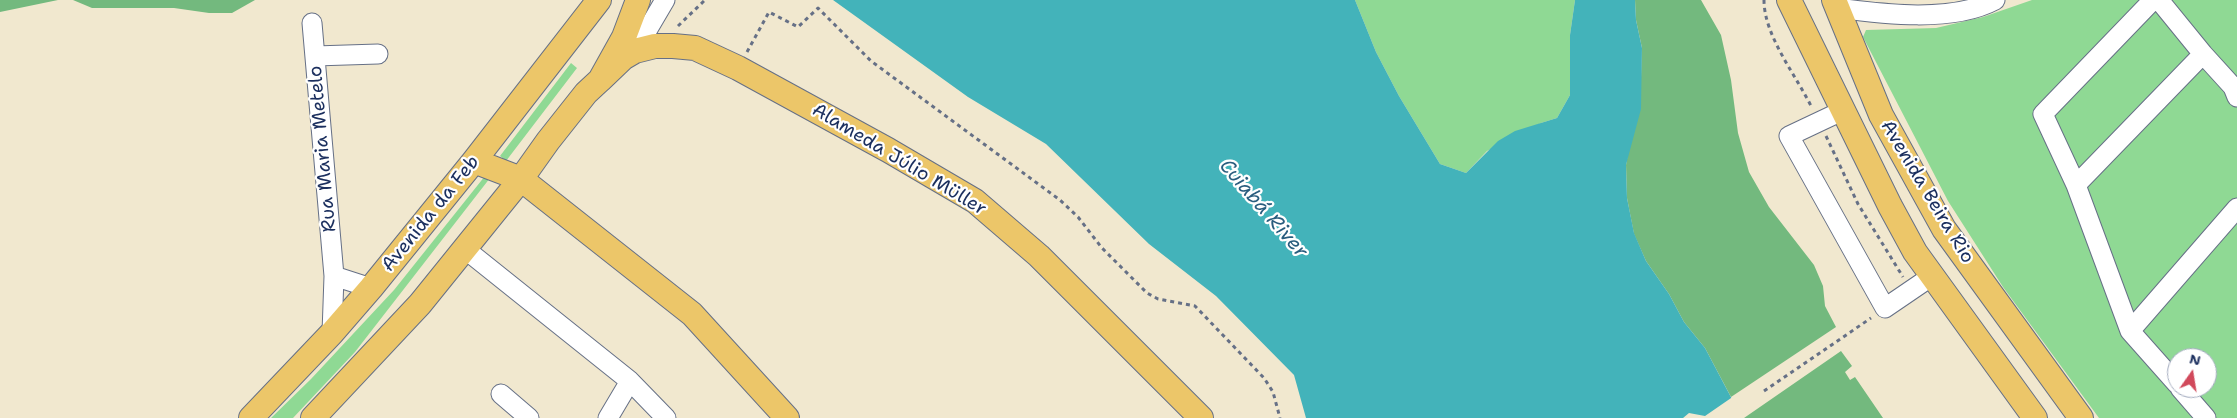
<!DOCTYPE html>
<meta charset="utf-8">
<style>
body{margin:0}
#map{position:relative;width:2237px;height:418px;overflow:hidden;background:#f1e8cf;font-family:"Shantell Sans",sans-serif}
canvas{display:block}
.north{position:absolute;left:2167px;top:348px;width:50px;height:50px;box-sizing:border-box;background:#fff;border:1px solid #a4acbf;border-radius:50%;rotate:13deg;font-size:14px;font-weight:700;line-height:20px;text-align:center;color:#1b2f5e}
.north::after{content:'';display:block;margin:auto;width:18px;height:22px;background:#d1495b;clip-path:polygon(50% 0,100% 100%,50% 72%,0 100%)}
</style>
<div id="map">
<canvas width="2237" height="418"></canvas>
<div class="north">N</div>
</div>
<script>
const c = document.querySelector('canvas').getContext('2d');
c.lineJoin = 'round';
function fillPath(path, color) {
  c.fillStyle = color;
  c.fill(path, 'evenodd');
}
function strokePath(path, color, width, dash) {
  c.strokeStyle = color;
  c.lineWidth = width;
  c.lineCap = dash ? 'butt' : 'round';
  c.setLineDash(dash || []);
  c.stroke(path);
}
function drawText(font, color, halo, rows, align = 'center') {
  c.font = font + ' "Shantell Sans",sans-serif';
  c.lineWidth = 4.5;
  c.setLineDash([]);
  c.textBaseline = 'middle';
  c.strokeStyle = halo;
  c.fillStyle = color;
  for (const [text, x, y, turn = 0] of rows) {
    c.save();
    c.translate(x, y);
    c.rotate((+turn || 0) * Math.PI / 180);
    c.textAlign = isNaN(turn) ? turn : align;
    if (halo) c.strokeText(text, 0, 0);
    c.fillText(text, 0, 0);
    c.restore();
  }
}
fillPath(new Path2D(`
 M1355 0H1575L1570 35V95L1557 118 1541 123 1487 151 1466 173 1440 164 1399 96 1376 52Z
 M2032 0H2237V418H2099L2003 287 1948 201 1863 37 1866 30 1936 28 1983 17ZM2177 358H2207V388H2177Z
 M571 63 577 68 506 161 500 156Z
 M485 176 490 178 355 352 293 418H271L311 379 394 290Z`), '#8fd994');
fillPath(new Path2D(`
 M0 0H58L0 12Z
 M73 0H255L232 13H209L174 8H92Z
 M1635 0H1701L1721 35 1731 80 1738 133 1749 172 1769 207 1814 265 1823 286 1825 306 1836 327 1731 397 1705 348 1684 322 1669 294 1646 261 1634 234 1627 198 1626 165 1641 77 1642 48 1636 20Z
 M1841 351 1852 366 1845 372 1850 380 1855 377 1883 418H1744Z`), '#73b97e');
fillPath(new Path2D(`
 M833 0H1355L1376 52 1399 96 1440 164 1466 173 1498 141 1515 131 1557 118 1570 95V35L1575 0H1635L1636 20 1642 48 1641 109 1626 165 1627 198 1634 233 1646 261 1669 294 1684 322 1705 348 1742 418H1306L1294 375 1216 296 1149 244 1046 144 968 97Z`), '#43b3ba');
fillPath(new Path2D(`
 M1734 396 1744 418H1683L1689 413 1705 416Z`), '#f1e8cf');
const minor = new Path2D(`
 M2153 0 2043 114 2076 185 2130 331 2177 384
 M2159 0 2203 54 2233 87 2237 97
 M1837 8C1883 14 1952 23 1995 0
 M312 23 334 276 332 333
 M635 51 665 0
 M315 56 378 54
 M1844 110 1789 136 1885 308 1932 276
 M2076 185 2203 54
 M465 249 630 381 608 418
 M334 276 371 288
 M2130 331 2237 208
 M630 381 666 418
 M2180 388 2206 418
 M501 394 529 418`);
const major = new Path2D(`
 M1789 0 1890 206 1915 252 2035 418
 M1834 0 1881 115 1944 229 2081 418
 M600 80 623 58 635 51 655 46H673L695 48 738 68 888 150 975 201 1039 256 1201 418
 M474 161 521 179 692 314 787 418
 M251 418 332 333 371 288 474 161 599 0
 M313 418 420 304 521 179 548 141 586 93 600 80 624 37 638 0`);
strokePath(minor, '#667086', 21);
strokePath(major, '#667086', 26);
strokePath(new Path2D(`
 M1764 0C1764 36 1796 75 1812 108
 M678 26 705 0
 M747 52 769 12 798 27 818 8 871 61 1060 200 1078 217 1102 248 1147 293 1158 299 1195 306 1264 378 1273 392 1280 418
 M1826 136 1858 204 1903 277
 M1764 391 1871 318`), '#667086', 3, [4, 4]);
strokePath(minor, '#fff', 19);
strokePath(major, '#ecc669', 24);
drawText('19px', '#1b2f5e', '#fff', [
 ["Rua Maria Metelo",323,149,-95],
 ["Alameda Júlio Müller",899,160,31],
 ["Avenida Beira Rio",1927,192,59],
 ["Avenida da Feb",431,214,-51]
]);
drawText('italic 20px', '#295d7e', '#fff', [
 ["Cuiabá River",1263,209,49]
]);
</script>
